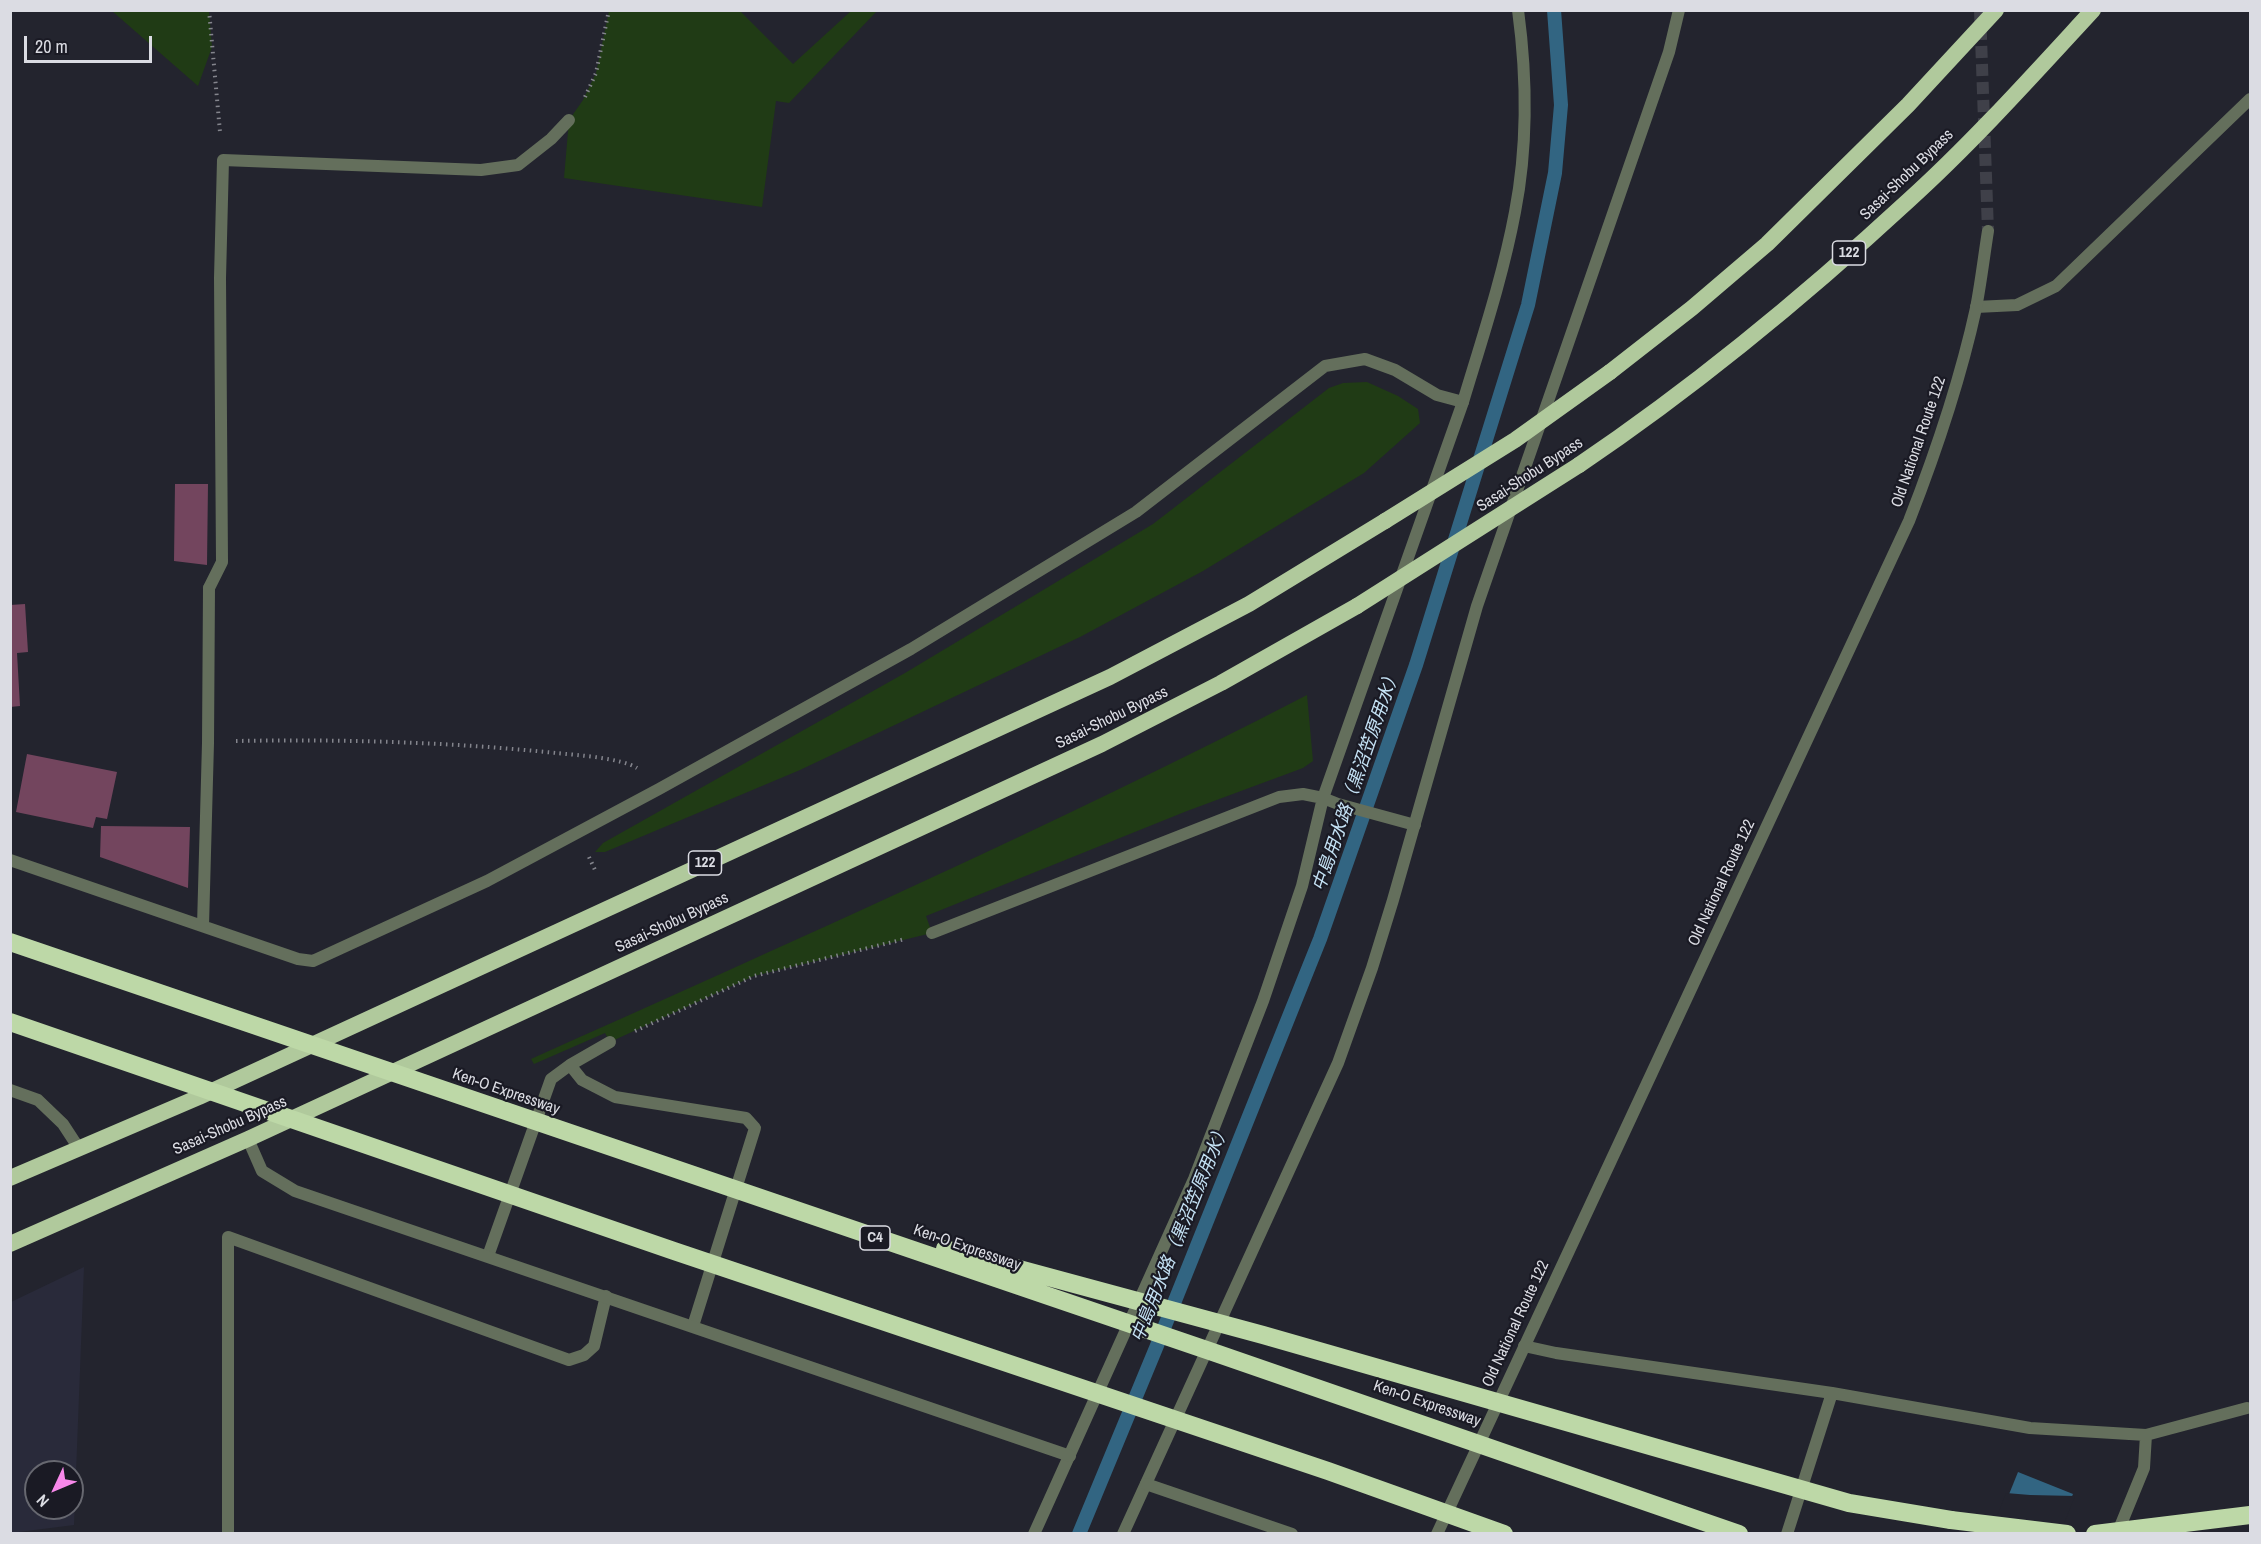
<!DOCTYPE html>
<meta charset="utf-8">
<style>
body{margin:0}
#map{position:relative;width:2261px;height:1544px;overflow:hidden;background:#23242e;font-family:"Archivo Narrow",sans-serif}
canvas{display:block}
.frame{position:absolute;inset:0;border:12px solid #dbdce3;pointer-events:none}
.north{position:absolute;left:24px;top:1460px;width:60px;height:60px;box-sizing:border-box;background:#1a1a24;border:2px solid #676870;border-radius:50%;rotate:226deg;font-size:16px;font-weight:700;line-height:24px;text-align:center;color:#dbdce3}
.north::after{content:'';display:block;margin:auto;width:21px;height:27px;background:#f888ea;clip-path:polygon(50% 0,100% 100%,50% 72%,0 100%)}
.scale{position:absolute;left:24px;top:36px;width:128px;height:27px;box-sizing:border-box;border:3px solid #dbdce3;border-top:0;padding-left:8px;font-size:18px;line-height:21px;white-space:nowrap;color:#dbdce3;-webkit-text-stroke:4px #1a1a24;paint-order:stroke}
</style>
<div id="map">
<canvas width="2261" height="1544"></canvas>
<div class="frame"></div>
<div class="north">N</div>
<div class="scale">20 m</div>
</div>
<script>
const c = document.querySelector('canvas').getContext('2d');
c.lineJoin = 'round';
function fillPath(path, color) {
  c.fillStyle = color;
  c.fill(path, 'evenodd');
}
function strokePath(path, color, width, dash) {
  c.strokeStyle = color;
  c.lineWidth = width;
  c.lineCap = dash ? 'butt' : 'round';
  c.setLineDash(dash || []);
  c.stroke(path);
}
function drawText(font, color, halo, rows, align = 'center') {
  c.font = font + ' "Archivo Narrow","Noto Sans JP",sans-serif';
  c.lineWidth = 4.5;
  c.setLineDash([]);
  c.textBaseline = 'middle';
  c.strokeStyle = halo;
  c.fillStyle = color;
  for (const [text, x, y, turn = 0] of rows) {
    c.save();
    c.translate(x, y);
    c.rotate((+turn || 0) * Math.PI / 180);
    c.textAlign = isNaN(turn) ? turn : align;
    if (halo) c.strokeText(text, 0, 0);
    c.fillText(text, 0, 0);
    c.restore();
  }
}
fillPath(new Path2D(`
 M84 1267 74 1525 11 1533V1302ZM36 1472H72V1508H36Z`), '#292a3a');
fillPath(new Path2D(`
 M112 11H209L212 47 198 86Z
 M609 11H740L793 64 851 11H877L789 103 776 101 762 207 564 178 569 120 583 100 596 73Z
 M1367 382 1398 396 1418 409 1420 423 1364 473 1203 571 1080 637 800 770 605 852H595L603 843 905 673 1153 524 1329 388 1343 383Z
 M1307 695 1313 761 1303 768 1187 811 926 916 932 933 754 976 610 1042 605 1033 534 1064 531 1059C792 942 1053 826 1307 695Z`), '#203b15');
fillPath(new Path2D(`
 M2018 1472 2073 1494 2057 1533 1993 1534Z`), '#326582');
fillPath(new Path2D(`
 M2006 1493 2030 1495 2075 1496 2060 1534H1990Z`), '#23242e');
strokePath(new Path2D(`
 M1079 1534 1156 1348 1320 939 1416 665 1528 305 1555 173 1561 105 1554 10`), '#326582', 14);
fillPath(new Path2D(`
 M175 484H208L207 565 174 561Z
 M25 604 28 652 17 653 20 706 10 707V605Z
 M27 754 117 772 107 819 96 817 93 828 16 812Z
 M101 826 190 827 188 888 100 857Z`), '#73455e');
strokePath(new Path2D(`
 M1980 10 1988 231`), '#3f4049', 12, [12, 6]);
strokePath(new Path2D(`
 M209 10 220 132
 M585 97 596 73 609 10
 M236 741C343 739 450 742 556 753 576 755 621 758 637 768
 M589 857 595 870
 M635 1031 754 976 905 939`), '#84858d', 4, [1.5, 4.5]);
strokePath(new Path2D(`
 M209 588 222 562 220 278 223 160 481 170 518 165 551 139 569 120
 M932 933 1279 797 1303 794 1323 798 1338 804 1415 825
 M570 1065 582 1080 615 1097 746 1118 755 1128 693 1326
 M488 1256 551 1079 570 1065 610 1042
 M1524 1346 1556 1353 1832 1393 2030 1428 2146 1435 2247 1408
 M228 1534V1237L569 1360 584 1355 594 1346 606 1296
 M1034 1534 1194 1179 1263 1001 1302 886 1323 798 1463 402
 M1787 1534 1832 1393
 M2117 1534 2144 1468 2146 1435`), '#646f5c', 12);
strokePath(new Path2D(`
 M1976 307 2017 305 2056 286 2250 99
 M10 860 298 959 313 961 487 881 659 789 911 649 1136 512 1325 366 1365 359 1395 370 1437 395 1463 402C1482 339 1503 276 1515 212 1528 145 1527 77 1518 10
 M203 926 208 743 209 588
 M248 1139 262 1171 295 1191 1070 1456
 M1123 1534 1338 1063 1372 968 1393 900 1477 606 1669 52 1679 10`), '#646f5c', 12);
strokePath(new Path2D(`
 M10 1090 38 1100 63 1124 78 1147
 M1146 1484 1292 1534
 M1437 1534 1909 521C1936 452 1960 381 1976 308 1981 282 1984 256 1988 231`), '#646f5c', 12);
strokePath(new Path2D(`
 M1610 372 1692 308 1767 244 1908 105 1996 10
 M1579 465C1696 386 1805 296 1909 200 1973 142 2034 74 2093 10
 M10 1178 199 1097 1110 677 1249 604 1385 521
 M10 1244 248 1139 1102 744 1221 683 1357 606`), '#b0c99c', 16);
strokePath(new Path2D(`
 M1951 1520 2067 1534`), '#bdd8a7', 18);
strokePath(new Path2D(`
 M1385 521 1515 440 1610 372
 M1357 606 1579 465`), '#b0c99c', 16);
strokePath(new Path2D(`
 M10 942C587 1140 1164 1333 1739 1534
 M10 1022 674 1251 1328 1471 1504 1534
 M945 1249 1263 1335 1849 1503 1951 1520
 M2095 1534 2250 1515`), '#bdd8a7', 18);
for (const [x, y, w] of [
 [1849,253,33],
 [705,863,33],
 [875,1238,30]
]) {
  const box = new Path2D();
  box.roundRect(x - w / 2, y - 12, w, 24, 4.5);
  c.fillStyle = '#1a1a24';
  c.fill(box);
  strokePath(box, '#dbdce3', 1.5);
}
drawText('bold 15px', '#dbdce3', null, [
 ["122",1849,253],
 ["122",705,863],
 ["C4",875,1238]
]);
drawText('16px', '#dbdce3', '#1a1a24', [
 ["Sasai-Shobu Bypass",1907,175,-44],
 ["Old National Route 122",1919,442,-71],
 ["Sasai-Shobu Bypass",1530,475,-33],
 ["Sasai-Shobu Bypass",1112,718,-26],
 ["Old National Route 122",1722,883,-65],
 ["Sasai-Shobu Bypass",672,923,-25],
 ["Ken-O Expressway",506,1092,19],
 ["Sasai-Shobu Bypass",230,1126,-24],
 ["Ken-O Expressway",967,1248,19],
 ["Old National Route 122",1516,1324,-65],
 ["Ken-O Expressway",1427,1404,19]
]);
drawText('italic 18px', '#c5e2f5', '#1a1a24', [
 ["中島用水路（黒沼笠原用水）",1357,780,-71],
 ["中島用水路（黒沼笠原用水）",1181,1233,-68]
]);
</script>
